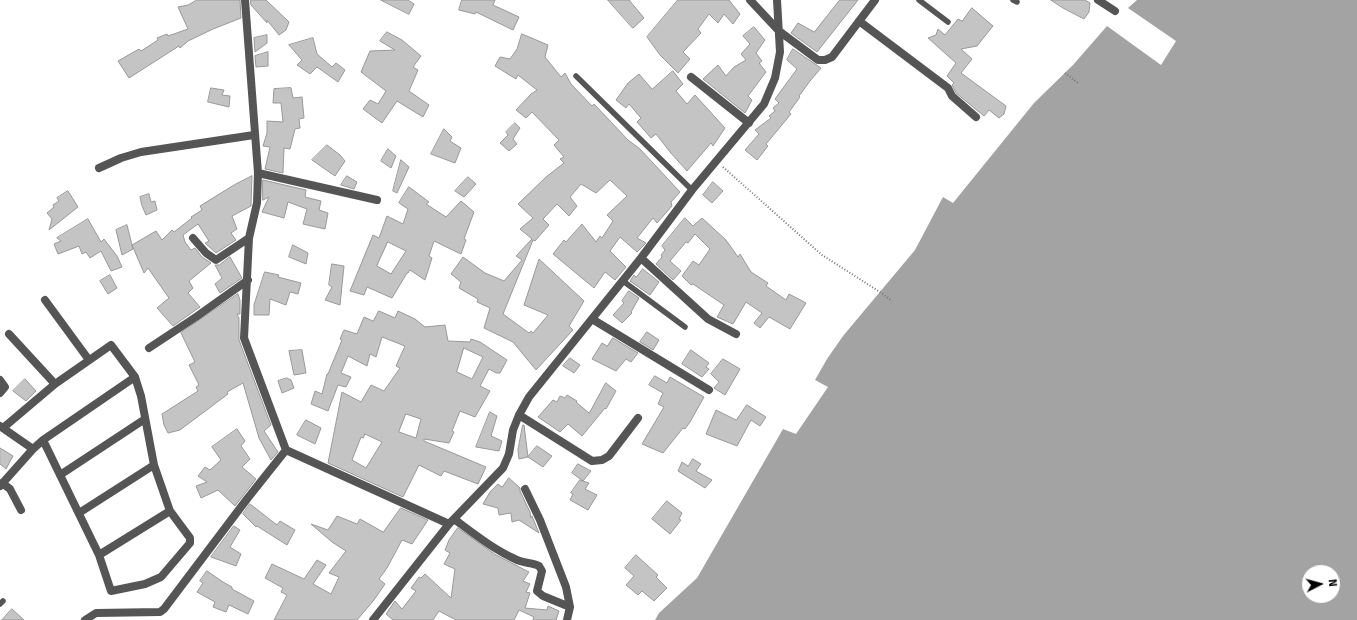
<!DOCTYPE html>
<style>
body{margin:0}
#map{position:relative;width:1357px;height:620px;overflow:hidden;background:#fff;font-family:Signika,sans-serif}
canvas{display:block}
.north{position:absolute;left:1301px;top:564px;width:40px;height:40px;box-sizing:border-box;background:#fff;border:1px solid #999;border-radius:50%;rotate:84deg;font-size:11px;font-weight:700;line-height:16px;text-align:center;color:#000}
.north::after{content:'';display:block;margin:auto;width:14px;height:18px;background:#000;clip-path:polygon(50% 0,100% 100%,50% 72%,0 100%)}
</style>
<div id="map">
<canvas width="1357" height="620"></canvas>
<div class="north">N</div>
</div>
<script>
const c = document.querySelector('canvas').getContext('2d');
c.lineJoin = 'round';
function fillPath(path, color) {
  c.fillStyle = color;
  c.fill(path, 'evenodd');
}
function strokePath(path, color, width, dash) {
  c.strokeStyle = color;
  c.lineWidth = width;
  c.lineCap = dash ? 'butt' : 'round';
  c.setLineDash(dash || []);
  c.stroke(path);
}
fillPath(new Path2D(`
 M1137 0H1357V620H655L659 613 697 578 783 429 796 434 828 387 815 380 827 359 843 336 915 250 943 197 953 203 1034 103 1073 65 1107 26 1161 65 1176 41 1128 8ZM1309 572H1333V596H1309Z`), '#a3a3a3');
const building = new Path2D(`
 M197 0H240L241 18 213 29 188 41 180 48 179 46 129 78 118 61 139 49 141 51 158 40 157 38 167 34 168 36 188 29 178 7 188 5Z
 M251 0H266L289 22 286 30 279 35 267 20V23L251 5Z
 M381 0H408L414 4 409 14Z
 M462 0H495L493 5 519 17 513 30 476 12 475 14 459 10Z
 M608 0H629L644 18 633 28Z
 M678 0H729L740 14 733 24 724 14 718 23 709 14 698 29 701 33 683 52 690 59 678 73 660 55 647 37Z
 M840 0H858L817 52 791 33 798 23 814 32Z
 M1051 0H1085L1090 3 1089 12 1084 19 1063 8Z
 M972 8 993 26 977 46 961 49 972 59 961 73 1006 106 1004 114 999 118 989 110 984 116 956 93 952 85 954 83 947 76 956 63 928 38 936 35 938 29 945 35 958 19 962 21Z
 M754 27 765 40 756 53 762 61 759 63 766 72 748 96 752 100 745 113 703 79 718 65 726 76 734 67 746 60 741 54 750 44 743 36Z
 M387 32 402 40 421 56 413 67 418 70 409 91 429 105 423 117 397 101 382 123 363 109 370 100 378 104 386 91 361 72 370 51 395 50 380 41Z
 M522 34 548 45 545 57 561 77 565 73 571 84 592 106 594 104 628 140 640 149 680 192 671 202 672 206 657 223 653 218 637 238 646 243 637 252 620 237 610 251 626 267 615 280 605 272 594 288 553 254 564 240 566 242 582 224 596 242 600 236 602 238 613 221 607 215 627 196 610 180 596 193 581 184 570 197 577 206 569 216 557 204 543 219 549 225 535 241 533 240 503 314 529 333 531 331 533 333 548 315 524 305 539 259 584 301 569 326 573 330 536 370 513 342 484 328 490 308 477 302 478 299 459 288 461 282 451 274 463 257 485 273 504 281 522 260 516 256 532 239 520 229 533 218 518 204 546 177 564 163 560 159 564 157 554 145 559 140 532 112 526 118 516 110 531 94 537 90 518 75 516 79 495 66 500 57 510 59 517 49Z
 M267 35V43L255 52 254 38Z
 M313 38 317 54 332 67 336 63 345 70 338 82 317 67 310 74 297 65 302 60 289 45Z
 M793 49 821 68 810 81 799 96 800 97 789 112 791 114 766 144 768 146 757 160 745 150 759 134 755 130 771 118 769 116 775 111 773 108 779 103 775 99 797 69 787 60Z
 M268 52V66L256 67 255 56Z
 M673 71 683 84 676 91 687 104 695 95 725 128 713 146 711 143 687 171 670 152 656 134 651 138 637 122 641 118 629 104 626 108 616 100 628 83 639 74 652 89Z
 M211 88 224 90 222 95 230 96 229 107 208 102Z
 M291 88 293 98 302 97 304 118 299 119 300 128 295 129 290 149 284 148 283 173 265 169 270 147 263 146 267 133V121L283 122 281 103H273L274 89Z
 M515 123 520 128 513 139 517 144 509 151 500 143 508 135 506 132Z
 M444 129 452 137 450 141 461 148 455 163 431 154Z
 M327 145 340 155 345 161 335 176 312 160Z
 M388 149 396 156 391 168 381 161Z
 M401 160 409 167 397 193 393 191Z
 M252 176 251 206 232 216 237 229 231 233 236 240 216 253 205 243 209 241 198 224 183 235 185 242 191 250 195 248 202 257 211 263 189 281 193 288 188 293 200 307 173 326 157 308 169 298 148 268 144 273 132 245 156 231 162 240 172 230 174 232 192 218 191 217 202 210 200 206 234 185Z
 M347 176 357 182 354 189 341 185Z
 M468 177 476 184 464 197 455 191Z
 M263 180 306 190 305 197 321 201 319 210 328 213 325 229 303 224 307 209 288 202 284 218 262 212 269 197 263 200Z
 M713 182 723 191 712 203 703 195Z
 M409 187 429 202 426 204 446 217 461 201 474 212 464 239 466 240 461 254 434 241 429 256 432 258 425 280 410 270 408 273H407L392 298 367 287 364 295 350 291 373 235 379 238 387 216 403 224 408 209 399 203ZM388 242 406 251 391 274 377 266Z
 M68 191 78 207 49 230 52 219 47 213 54 207 53 205 59 201 57 198Z
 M149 194 151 202 155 201 157 210 146 215 142 206 140 197Z
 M685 218 693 226 702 218 726 240 738 257 740 254 751 272 768 283 766 286 786 300 789 294 806 303 790 329 769 317 760 328 754 323 762 313 746 302 733 324 717 317 724 305 693 284 691 285 682 276 693 261 699 265 710 249 695 234 688 243 686 242 670 261 681 271 673 280 656 264 662 257 661 255 665 250 662 246Z
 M88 219 101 242 104 239 117 256 122 267 111 271 101 251 90 258 86 252 82 254 79 246 58 254 54 244 61 241 57 238Z
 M127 225 133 249 122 255 116 230Z
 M293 245 308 253 306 264 289 257Z
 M230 257 242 278 220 293 215 284 222 278 215 265H219Z
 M332 264 344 266 340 305 325 300 332 287 329 285Z
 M643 269 659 282 650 295 630 281 634 275 636 277Z
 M265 272 279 275 278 277 301 283 298 294 290 292 286 305 270 299 269 315H254V305Z
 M110 275 117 288 108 294 100 281Z
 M629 291 639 298 631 312 632 313 622 323 613 315 624 303 622 301Z
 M238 294 240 300V314H237L239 318V340L271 425 264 431 278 452 271 460 259 438 243 383 227 392 228 394 180 430 168 433 164 425 162 414 198 391 196 387 199 385 189 365 195 362 181 333Z
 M379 311 395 318 398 311 415 319 425 327 445 325 448 341 470 342 471 339 480 342 507 360 500 373H496L489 369 480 386 490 391 475 417 460 411 452 431 454 432 449 443 424 439V441L486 467 478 484 444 471 441 476 419 465 403 497 328 463 342 392 361 402 371 385 384 391 400 368 396 366 405 346 382 337 376 357 370 354 367 366 348 356 341 373 351 377 346 387 338 385 328 411 311 404 315 391 322 394 327 374H328L342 340 340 339 344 330 357 334 364 317 373 321ZM464 348 483 357 472 379 457 372ZM406 414 421 419 416 438 399 432ZM365 434 382 442 366 468 352 460 361 437 363 438Z
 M647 332 659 340 653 350 640 342Z
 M613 338 638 353 631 362 626 359 616 371 592 359 602 343 607 346Z
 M302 350 306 373 294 375 289 351Z
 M691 350 709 363 706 367 709 369 702 377 682 364Z
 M570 358 580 365 574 373 563 366Z
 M723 359 740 369 725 395 714 388 719 382 711 374Z
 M655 376 667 383 670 377 704 397 690 422 685 429 683 428 663 453 642 444 664 407 658 404 663 393 649 385Z
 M287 378 291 380 294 388 282 393 278 381Z
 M25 379 36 391 26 401 13 391Z
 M606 383 616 391 606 409 605 408 582 436 568 424 560 432 538 417 553 400 557 402 560 396 565 398 567 395 577 401 576 402 589 413Z
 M747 405 766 417 760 426 751 420 737 446 706 434 716 410 736 420Z
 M490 412 497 416 491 436 502 441 499 451 476 447Z
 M306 420 321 428 315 444 297 435Z
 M523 425H524L528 457 519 459 518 450Z
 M237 429 245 441 241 446 250 459 242 467 256 479 235 506 218 490 201 498 196 486 207 482 198 476 205 467 210 470 221 460 212 447Z
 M537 446 552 456 543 467 528 457Z
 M0 448 13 456 6 469 0 464Z
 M693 459 701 464 696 471 712 480 705 488 678 471 682 462 688 466Z
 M578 464 591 471 583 481 572 473Z
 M509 478 520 488V491L530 512 531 518 532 516 539 533 519 520 512 522 511 513 499 515 498 508 483 504 490 492 498 484 502 487Z
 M580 480 589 483 585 489 597 495 588 510 570 500 573 494 571 493Z
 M667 501 682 513 679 519 681 520 670 534 652 519Z
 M250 504 277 525 280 521 295 530 287 545 257 526 256 527 243 514Z
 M401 508 428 520 412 544 402 540 387 568 379 579 385 584 374 600 357 620H274L287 595 281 592 283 588 265 578 272 564 304 579 317 560 326 565 313 584 331 594 339 577 329 573 346 551 332 542 311 524 328 530 337 516 357 524 360 519 383 532Z
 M234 526 240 530 230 547 241 554 236 566 211 557Z
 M458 528 496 555 529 572 523 581 530 584 526 592 530 593 525 608 547 610 548 606 559 611 556 620H533L534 617 519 610 514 620H456L439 611 433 620H393L386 614 395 601 402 609 416 591 411 588 419 577 421 578 425 574 451 598 455 569 444 564 450 553 445 550 449 540Z
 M636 555 658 575 656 577 667 588 654 601 642 591 638 595 626 585 634 576 625 568Z
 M207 571 223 582 232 587V589L254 601 248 614 229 605 226 612 213 607 215 602 197 592 203 583 200 581Z
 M12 609 24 620H2Z`);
fillPath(building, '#c4c4c4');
strokePath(building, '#999', 1);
strokePath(new Path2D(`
 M1065 73 1078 83
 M723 167 822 255 880 292 892 301`), '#777', 2, [1, 2]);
strokePath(new Path2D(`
 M919 0 948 22
 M1013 0 1017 2
 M576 76 692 190
 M623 281 685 327
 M0 604 3 601`), '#555', 5.5);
strokePath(new Path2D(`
 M245 0 258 173 257 203 249 238 244 338 286 450 449 524
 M750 0 779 31 818 60H825L832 57 875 0
 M1098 0 1115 11
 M859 21 948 88 952 96 976 117
 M691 77 749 123
 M99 168 121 158 141 152 254 135
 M258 173 377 200
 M193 238 206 253 216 260 249 238
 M641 258 708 319 736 334
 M45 300 89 360
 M592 319 709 390
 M9 334 55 384
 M149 348 196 317 248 280
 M0 380 5 387 0 393
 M519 415 592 461 602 460 609 456 638 418
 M0 426 33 449
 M3 428 55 384 111 345 135 377 141 396 154 465 170 511 190 538V543L161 577 145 584 111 591 99 555 43 440
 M60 475 145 419
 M2 483 10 489 21 510
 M0 486 33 449 43 440 135 377
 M525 489 540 520 566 587 570 607 567 620
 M79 513 154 465
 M454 519C473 533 493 549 515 559 524 564 532 562 539 566L542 571 537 591 543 596 570 607
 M99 555 170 511
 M85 620 96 613 160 612 164 609 247 499 286 450
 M373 620 449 524 503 468 509 454 513 430 519 415 529 397 641 258 692 190 764 104 775 78 780 52 777 0`), '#555', 8);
</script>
